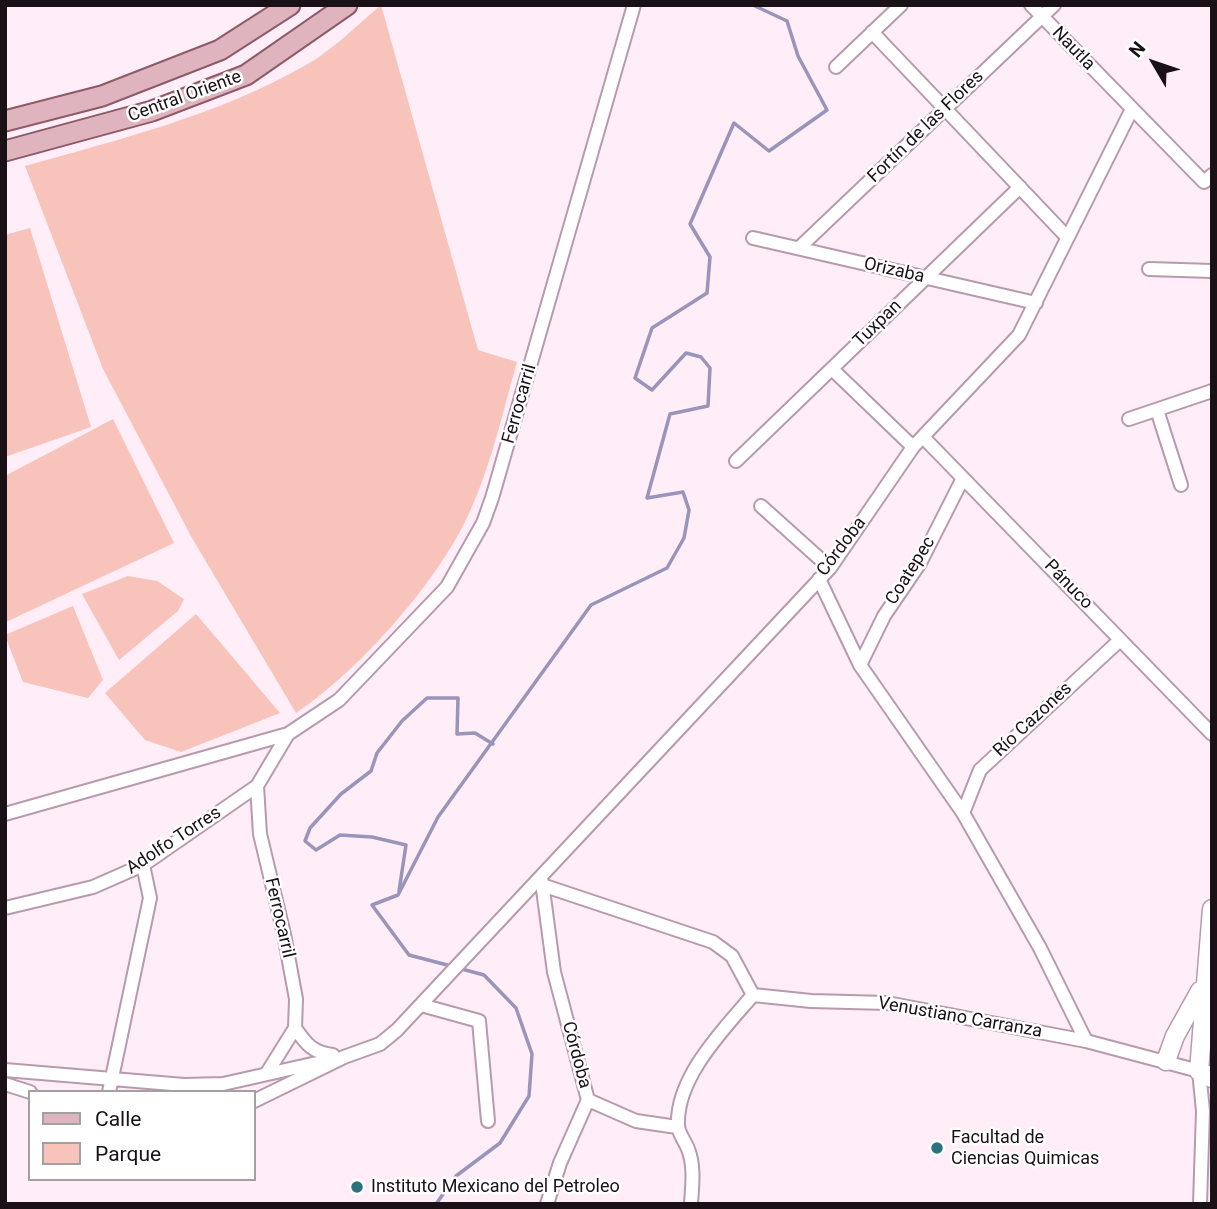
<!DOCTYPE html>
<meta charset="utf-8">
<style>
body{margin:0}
#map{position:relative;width:1217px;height:1209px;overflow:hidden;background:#ffedf8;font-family:Roboto,sans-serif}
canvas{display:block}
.frame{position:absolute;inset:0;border:7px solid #1a1117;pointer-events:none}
.legend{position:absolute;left:28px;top:1090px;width:228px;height:91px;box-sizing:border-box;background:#fff;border:2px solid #a3a0a2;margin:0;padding:9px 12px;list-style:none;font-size:21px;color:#1a1117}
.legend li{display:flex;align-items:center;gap:14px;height:35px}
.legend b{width:35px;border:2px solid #a3a0a2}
.north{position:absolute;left:1119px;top:28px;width:70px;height:70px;-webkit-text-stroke:5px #fff;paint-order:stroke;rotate:309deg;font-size:19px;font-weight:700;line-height:28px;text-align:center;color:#1a1117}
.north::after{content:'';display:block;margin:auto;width:24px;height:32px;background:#1a1117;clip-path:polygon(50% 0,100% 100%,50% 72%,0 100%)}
</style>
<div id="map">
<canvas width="1217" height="1209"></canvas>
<div class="frame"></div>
<ul class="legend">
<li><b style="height:9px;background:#e0b4be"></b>Calle</li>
<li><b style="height:19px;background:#f8c3ba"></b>Parque</li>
</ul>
<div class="north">N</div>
</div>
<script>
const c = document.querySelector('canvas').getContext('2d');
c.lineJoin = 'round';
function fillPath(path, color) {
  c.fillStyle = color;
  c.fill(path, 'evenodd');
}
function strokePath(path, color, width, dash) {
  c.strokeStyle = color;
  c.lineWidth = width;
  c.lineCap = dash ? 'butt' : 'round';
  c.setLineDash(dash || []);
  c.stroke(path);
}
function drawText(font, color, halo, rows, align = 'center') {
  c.font = font + ' Roboto,sans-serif';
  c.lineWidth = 5;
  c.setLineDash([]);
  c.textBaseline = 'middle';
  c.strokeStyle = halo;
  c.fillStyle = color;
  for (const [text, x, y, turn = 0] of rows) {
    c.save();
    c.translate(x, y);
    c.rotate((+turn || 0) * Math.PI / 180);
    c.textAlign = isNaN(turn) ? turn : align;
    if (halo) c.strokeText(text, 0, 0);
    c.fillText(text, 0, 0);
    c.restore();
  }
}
fillPath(new Path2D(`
 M381 5 478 350 517 362C503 411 492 462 471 509 440 580 360 670 296 713L192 538 103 369 25 166C121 139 219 115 306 65 333 50 357 25 381 5Z
 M30 228 91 427 5 457V235Z
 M113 419 174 543 6 622 5 476Z
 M128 576 157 581 184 599 178 611 119 660 82 594Z
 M73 606 103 680 88 698 23 682 5 635Z
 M196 614 280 713 181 752 145 740 105 693Z`), '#f8c3ba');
strokePath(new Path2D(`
 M399 891 406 845 372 837 340 835 316 850 305 841 310 828 341 794 371 771 377 753 402 721 427 698H458L457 734 475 733 493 744
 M451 966 409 955 372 905 398 895 438 817 591 605 667 568 684 538 689 510 683 492 647 498 670 414 708 406 710 368 701 357 686 353 652 390 635 378 652 328 707 293 710 257 690 224 734 123 769 151 827 110 798 56 787 21 753 5
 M436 1204 456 1176 500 1143 529 1096 532 1054 516 1008 484 975 458 968`), '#9994b9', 3.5);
const minor = new Path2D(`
 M1031 5 1204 182 1212 175
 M872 32 1067 237
 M836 67 901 5
 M753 238 1036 303
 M799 248 1054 5
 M1149 269 1212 271
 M832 369 913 447
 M1157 410 1181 485
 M1129 419 1212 391
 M923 437 1212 734
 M736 461 1020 187
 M761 506 830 568
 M819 579 860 665 963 813 1040 948 1086 1041
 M860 665 884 616 920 563 963 478
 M963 813 980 770 1120 640
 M5 814 288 734 339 700 447 587 483 523 492 498 634 5
 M542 882 554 972 588 1100 560 1163 547 1204
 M545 886 713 942 732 956 753 995 811 1001 887 1003 1086 1041 1199 1071 1203 1111 1200 1204
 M5 908 93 887 143 865 257 786
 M421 1005 479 1021 488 1121
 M295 1028C306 1044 313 1053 333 1055
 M5 1070 184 1085 223 1084 330 1060
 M267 1073 295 1028 296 999 284 934 260 834 257 786 288 734
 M5 1084 30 1092
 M109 1092 150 898 143 865
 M588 1100 636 1121 677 1127
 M254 1101 344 1057 380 1044 397 1030 830 568 913 447 1019 335 1132 109
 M691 1204C692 1187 695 1166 688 1149 685 1141 678 1133 678 1125 676 1077 724 1029 753 995`);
const secondary = new Path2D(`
 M1212 909 1199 1071 1212 1078
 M1166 1061 1175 1036 1200 991`);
const primary = new Path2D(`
 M5 121 102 96 220 50 290 5
 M5 151 152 111 246 75 347 5`);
strokePath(minor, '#b79bad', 16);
strokePath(secondary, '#b79bad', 21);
strokePath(primary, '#8d5a68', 23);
strokePath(minor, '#fff', 12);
strokePath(secondary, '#fff', 18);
strokePath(primary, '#e0b4be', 19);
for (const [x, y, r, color] of [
 [937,1148,7,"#2a727d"],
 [357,1187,7,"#2a727d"]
]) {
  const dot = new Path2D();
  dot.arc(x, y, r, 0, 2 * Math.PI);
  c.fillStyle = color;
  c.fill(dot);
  strokePath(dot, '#fff', 2.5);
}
drawText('18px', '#1a1117', '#fff', [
 ["Nautla",1073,49,46],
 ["Central Oriente",185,97,-20],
 ["Fortín de las Flores",926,127,-44],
 ["Orizaba",894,271,13],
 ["Tuxpan",878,324,-44],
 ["Ferrocarril",520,404,-74],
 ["Córdoba",842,547,-53],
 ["Coatepec",911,571,-58],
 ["Pánuco",1068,585,46],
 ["Río Cazones",1033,720,-43],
 ["Adolfo Torres",174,841,-33],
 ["Ferrocarril",279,918,77],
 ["Venustiano Carranza",960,1018,10],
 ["Córdoba",576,1055,75]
]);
drawText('18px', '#1a1117', '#fff', [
 ["Facultad de",951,1138],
 ["Ciencias Quimicas",951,1159],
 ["Instituto Mexicano del Petroleo",371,1187]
], 'left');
</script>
